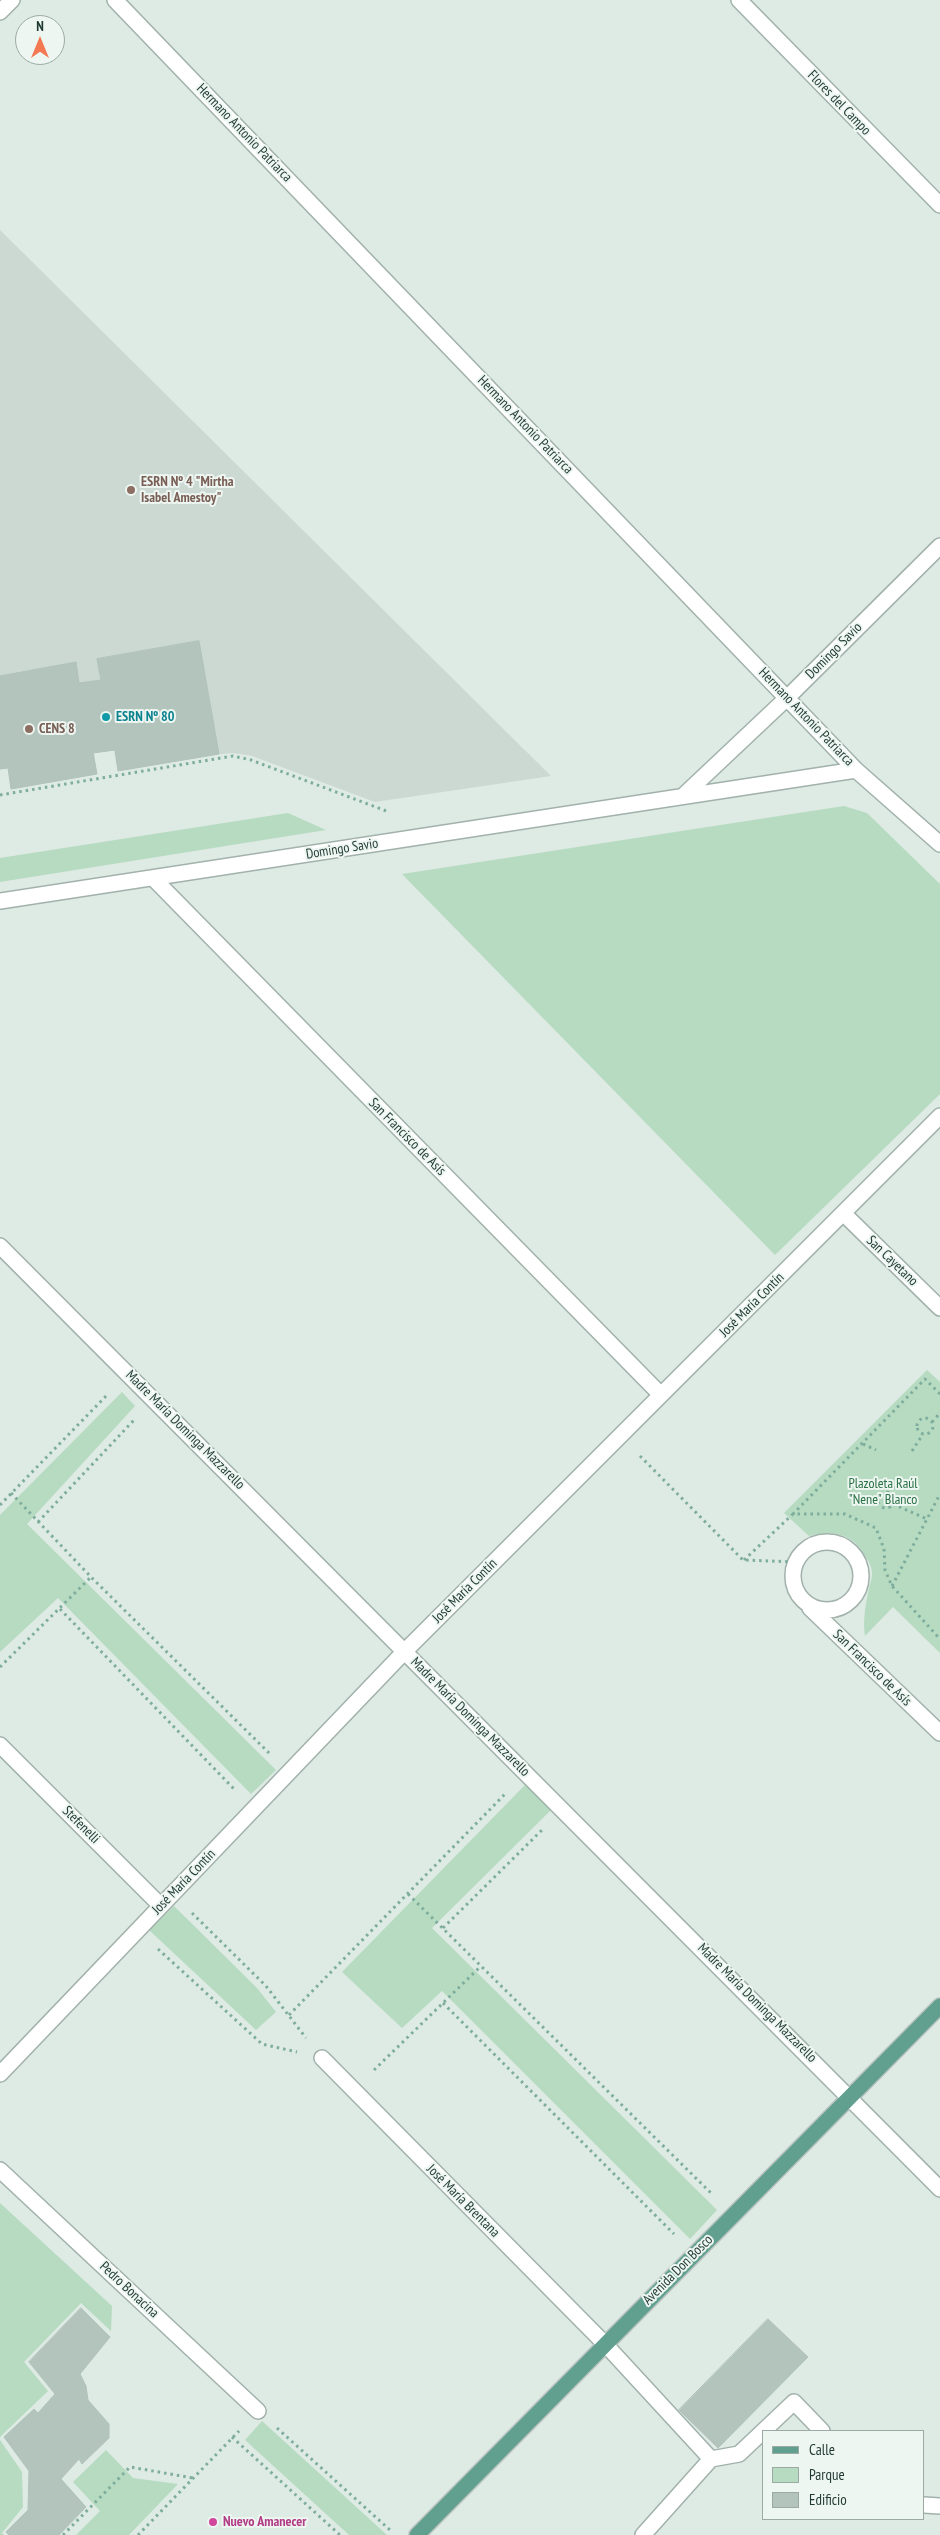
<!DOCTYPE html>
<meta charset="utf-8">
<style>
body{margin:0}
#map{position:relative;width:940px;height:2535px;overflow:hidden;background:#deeae4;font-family:"PT Sans Narrow",sans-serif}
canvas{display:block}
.legend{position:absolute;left:762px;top:2430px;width:162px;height:90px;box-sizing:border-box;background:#eef6f2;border:1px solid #9baaa5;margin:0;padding:6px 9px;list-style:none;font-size:15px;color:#1f3932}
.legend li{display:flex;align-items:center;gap:10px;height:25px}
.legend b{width:25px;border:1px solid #9baaa5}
.north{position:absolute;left:15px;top:15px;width:50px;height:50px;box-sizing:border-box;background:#eef6f2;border:1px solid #9baaa5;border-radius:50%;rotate:0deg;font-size:14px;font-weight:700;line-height:20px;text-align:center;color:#1f3932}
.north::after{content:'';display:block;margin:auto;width:18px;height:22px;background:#f37952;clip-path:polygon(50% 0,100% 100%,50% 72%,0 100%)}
</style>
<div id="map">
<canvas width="940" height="2535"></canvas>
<ul class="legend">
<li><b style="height:6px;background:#61a08f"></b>Calle</li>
<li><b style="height:14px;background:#b6dbc0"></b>Parque</li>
<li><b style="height:14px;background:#b3c4bd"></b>Edificio</li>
</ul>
<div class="north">N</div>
</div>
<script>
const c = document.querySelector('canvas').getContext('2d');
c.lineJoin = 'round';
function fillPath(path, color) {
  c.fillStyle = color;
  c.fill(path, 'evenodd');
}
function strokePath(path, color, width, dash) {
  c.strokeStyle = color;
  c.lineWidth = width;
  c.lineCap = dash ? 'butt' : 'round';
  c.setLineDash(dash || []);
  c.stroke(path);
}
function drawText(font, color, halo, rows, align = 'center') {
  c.font = font + ' "PT Sans Narrow",sans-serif';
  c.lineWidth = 4;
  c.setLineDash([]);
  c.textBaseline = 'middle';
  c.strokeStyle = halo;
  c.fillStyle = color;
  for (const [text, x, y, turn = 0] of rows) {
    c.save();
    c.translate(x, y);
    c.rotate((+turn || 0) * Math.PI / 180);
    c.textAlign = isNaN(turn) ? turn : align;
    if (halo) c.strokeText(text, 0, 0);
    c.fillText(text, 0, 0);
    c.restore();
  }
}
fillPath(new Path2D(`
 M0 230 551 776 375 802 252 756 234 753 219 754 118 771 114 750 94 753 97 774 11 789 8 768 0 769Z`), '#ccd9d3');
fillPath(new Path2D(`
 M844 806 867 813 940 884V1094L775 1255 402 874Z
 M288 813 326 830 0 882V858Z
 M927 1370 940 1382V1653L893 1607 865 1636C863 1622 865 1607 868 1593 869 1587 872 1580 872 1574 872 1567 869 1561 865 1556 853 1533 832 1530 809 1536L784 1513Z
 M122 1392 135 1406 27 1524 276 1770 251 1794 58 1598 0 1652V1515Z
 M525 1785 551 1810 432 1928 717 2210 690 2239 442 1991 402 2028 342 1972Z
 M174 1906 257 1988 276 2012 256 2030 149 1930Z
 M0 2203 112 2306 111 2331 81 2303 24 2362 48 2391 0 2437Z
 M262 2421 387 2535H349L245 2440Z
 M0 2440 22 2472 23 2507 2 2533 4 2535H0Z
 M106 2450 133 2478 178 2484 129 2535H76L100 2511 73 2482Z`), '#b6dbc0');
const building = new Path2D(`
 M199 641 219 754 118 771 115 750 93 753 97 774 11 789 8 768 0 769V676L76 662 79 683 101 680 97 659Z
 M81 2308 110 2337 80 2374 86 2386 88 2400 109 2424V2438L82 2464 79 2459 61 2479 86 2507 59 2535H9L6 2532 28 2510 29 2471 4 2437 34 2409 38 2413 55 2394 29 2362Z
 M768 2319 808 2357 718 2448 679 2410Z`);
fillPath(building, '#b3c4bd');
strokePath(building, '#b0c3bb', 1);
const minor = new Path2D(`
 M115 0 856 770 940 844
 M739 0 940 205
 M0 12 12 0
 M683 796 788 697 940 546
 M153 878 661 1395
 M0 901 856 770
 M843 1213 940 1308
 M0 1246 940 2189
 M793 1576a34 34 0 1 1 68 0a34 34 0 1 1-68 0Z
 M810 1608 940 1733
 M0 1745 161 1906
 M322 2058 605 2344 711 2459 643 2535
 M0 2074 405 1651 940 1116
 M0 2170 258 2411
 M711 2459 739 2454 794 2402 822 2431
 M924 2505 940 2506`);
const major = new Path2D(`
 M417 2535 940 2006`);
strokePath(minor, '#a1b1ab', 18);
strokePath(major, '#bcc4c2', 18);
strokePath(new Path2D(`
 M0 795 233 756 251 760 389 812
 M940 1394 925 1379 793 1514H845L876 1528 884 1549 885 1570 892 1586 940 1639
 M917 1426a8 8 0 1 1 16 0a8 8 0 1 1-16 0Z
 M932 1422 940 1413
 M863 1444 876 1450
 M912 1451 923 1434
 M640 1456 743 1560 796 1562
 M878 1500a8 8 0 1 1 16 0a8 8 0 1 1-16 0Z
 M11 1493 91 1577 269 1753
 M892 1495 899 1477
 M893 1504 927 1519
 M0 1505 108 1394
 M38 1522 134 1420
 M744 1560 793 1514
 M892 1586 940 1494
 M60 1609 234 1789
 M0 1667 91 1577
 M408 1894 713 2195
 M192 1913 266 1986 306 2038
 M443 1928 542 1830
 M158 1949 262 2044 297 2052
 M443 2003 674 2234
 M289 2015 506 1793
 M374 2070 481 1966
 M277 2428 390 2530
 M232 2437 340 2535
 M63 2535 130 2467 193 2478
 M138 2535 239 2431`), '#7ead9e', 3, [2.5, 4]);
strokePath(minor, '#fff', 15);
strokePath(major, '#61a08f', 15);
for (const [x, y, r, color] of [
 [131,490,5,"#8d6e63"],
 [106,717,5,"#0f9aa8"],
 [29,729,5,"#8d6e63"],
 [213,2522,5,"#d1479c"]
]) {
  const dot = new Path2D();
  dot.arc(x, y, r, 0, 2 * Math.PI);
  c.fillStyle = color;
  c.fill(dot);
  strokePath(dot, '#eef6f2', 2);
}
drawText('14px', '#1f3932', '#eef6f2', [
 ["Flores del Campo",839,103,46],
 ["Hermano Antonio Patriarca",244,133,46],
 ["Hermano Antonio Patriarca",525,425,46],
 ["Domingo Savio",834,651,-45],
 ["Hermano Antonio Patriarca",806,717,46],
 ["Domingo Savio",342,849,-9],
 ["San Francisco de Asís",407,1137,45],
 ["San Cayetano",892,1261,44],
 ["José María Contín",752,1305,-45],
 ["Madre María Dominga Mazzarello",185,1430,45],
 ["José María Contín",465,1591,-45],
 ["San Francisco de Asís",872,1668,44],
 ["Madre María Dominga Mazzarello",470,1717,45],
 ["Stefenelli",81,1825,45],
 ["José María Contín",184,1882,-46],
 ["Madre María Dominga Mazzarello",757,2003,45],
 ["José María Brentana",463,2201,45],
 ["Avenida Don Bosco",678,2270,-45],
 ["Pedro Bonacina",129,2290,43]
]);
drawText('bold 14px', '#785e54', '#eef6f2', [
 ["ESRN Nº 4 \"Mirtha",141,482],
 ["Isabel Amestoy\"",141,498],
 ["CENS 8",39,729]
], 'left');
drawText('bold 14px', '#0d838f', '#eef6f2', [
 ["ESRN Nº 80",116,717]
], 'left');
drawText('14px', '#297044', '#eef6f2', [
 ["Plazoleta Raúl",883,1484],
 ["\"Nene\" Blanco",883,1500]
]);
drawText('bold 14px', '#b23c85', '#eef6f2', [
 ["Nuevo Amanecer",223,2522]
], 'left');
</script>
